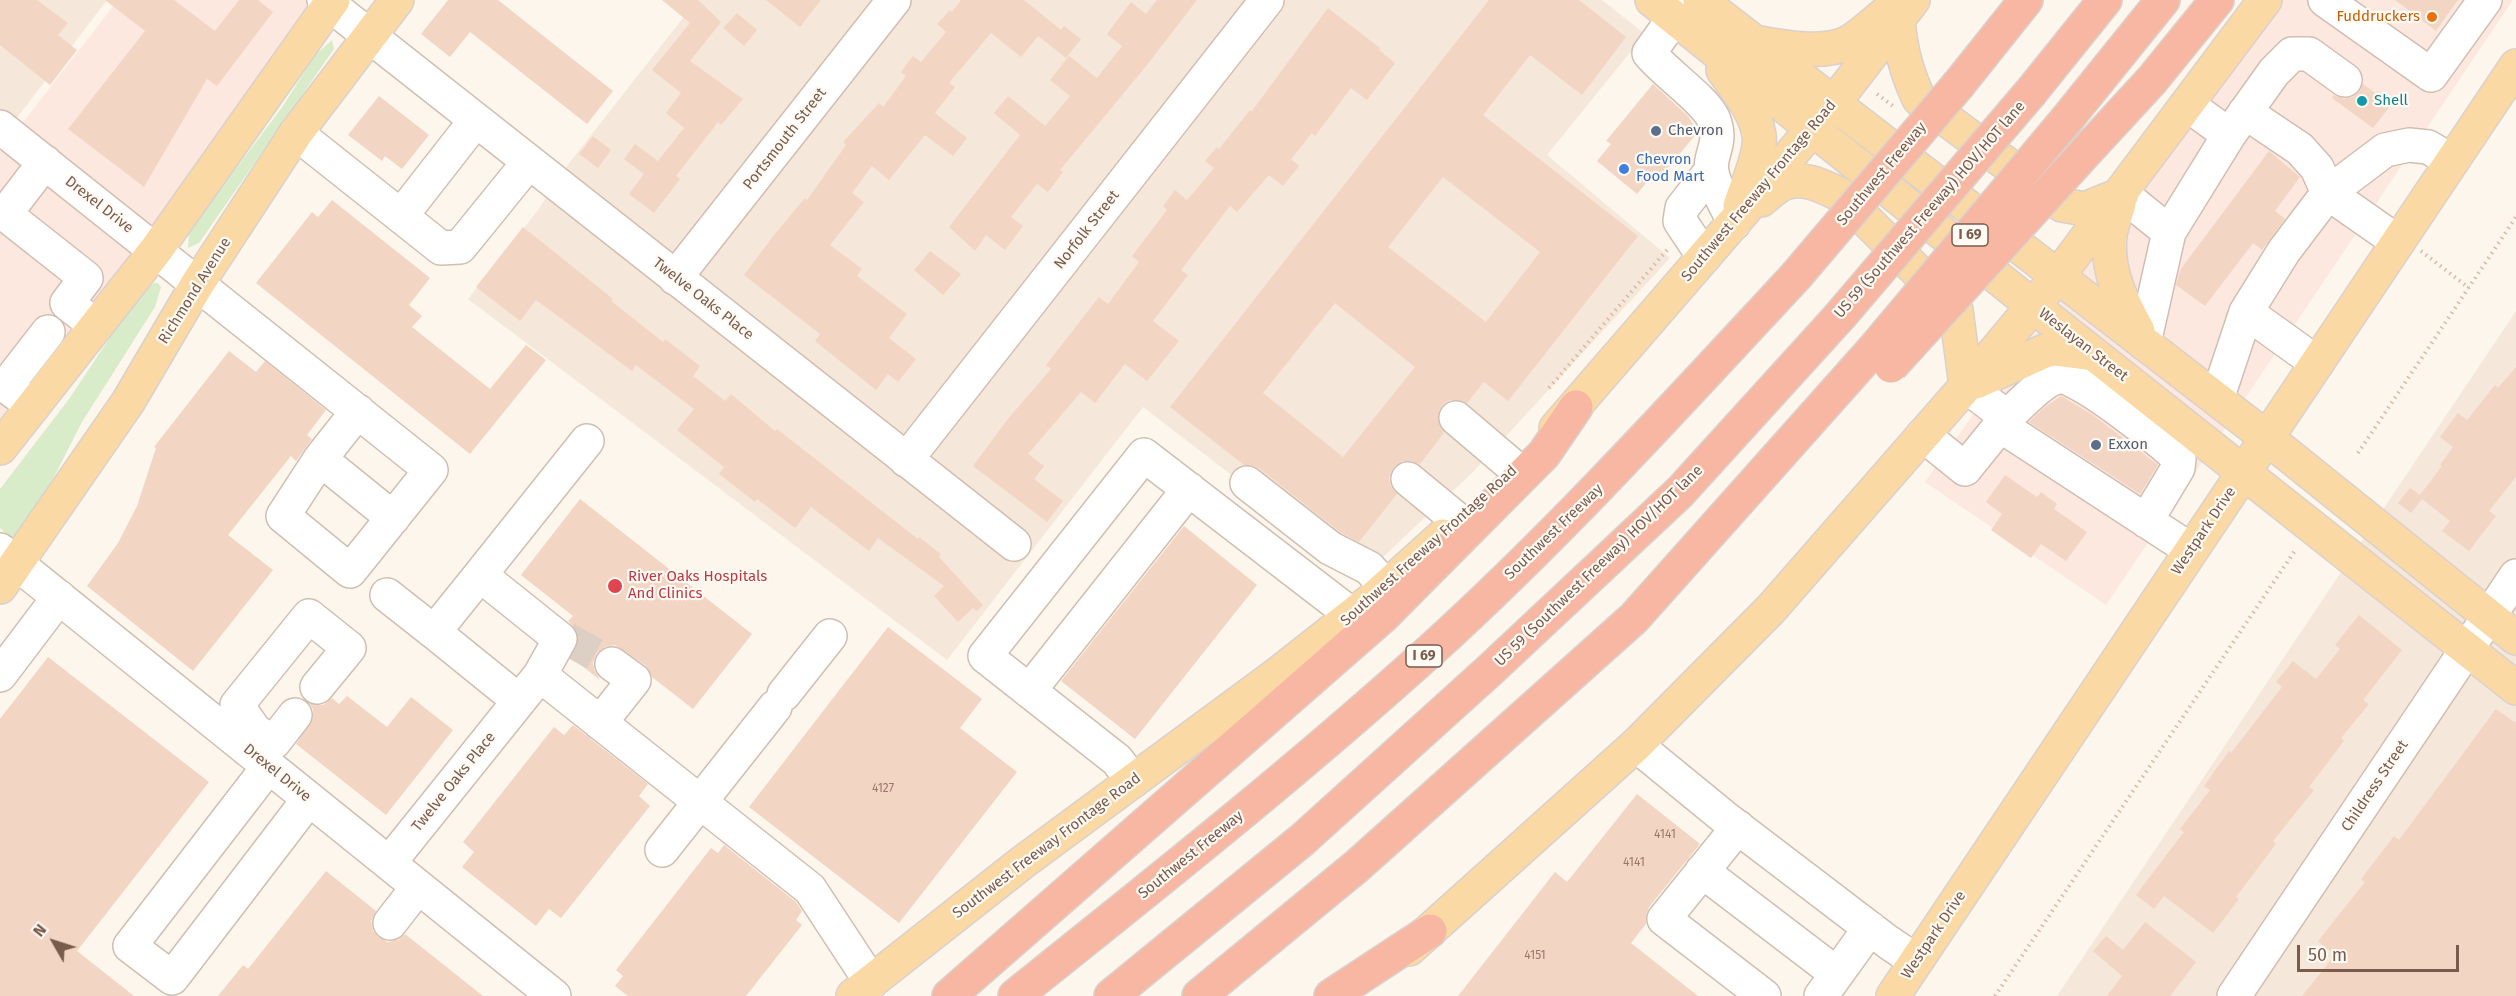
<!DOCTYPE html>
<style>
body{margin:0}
#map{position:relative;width:2516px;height:996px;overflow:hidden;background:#fdf6ec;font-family:"Fira Sans",sans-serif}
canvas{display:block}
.north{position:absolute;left:24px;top:912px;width:60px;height:60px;-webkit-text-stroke:4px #fffaf3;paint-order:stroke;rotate:309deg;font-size:16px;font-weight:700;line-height:24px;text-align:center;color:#7a5c4d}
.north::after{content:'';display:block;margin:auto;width:21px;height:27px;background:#7a5c4d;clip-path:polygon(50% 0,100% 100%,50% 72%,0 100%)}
.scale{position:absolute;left:2297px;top:945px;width:162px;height:27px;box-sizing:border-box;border:3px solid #7a5c4d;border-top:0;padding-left:8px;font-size:18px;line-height:21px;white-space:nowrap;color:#7a5c4d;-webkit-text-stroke:4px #fffaf3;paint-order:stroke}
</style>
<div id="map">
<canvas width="2516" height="996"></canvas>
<div class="north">N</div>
<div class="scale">50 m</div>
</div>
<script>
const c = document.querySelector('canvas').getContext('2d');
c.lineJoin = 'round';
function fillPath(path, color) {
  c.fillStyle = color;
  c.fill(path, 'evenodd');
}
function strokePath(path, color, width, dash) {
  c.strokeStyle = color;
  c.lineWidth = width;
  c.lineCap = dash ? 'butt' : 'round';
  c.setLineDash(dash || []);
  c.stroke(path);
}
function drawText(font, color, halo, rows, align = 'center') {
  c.font = font + ' "Fira Sans",sans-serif';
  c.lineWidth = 4.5;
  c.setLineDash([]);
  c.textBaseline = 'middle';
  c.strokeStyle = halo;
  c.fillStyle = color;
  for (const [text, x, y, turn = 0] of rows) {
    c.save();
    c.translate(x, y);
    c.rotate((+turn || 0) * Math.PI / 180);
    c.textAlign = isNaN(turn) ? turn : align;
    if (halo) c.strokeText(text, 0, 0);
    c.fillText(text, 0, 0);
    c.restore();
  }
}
fillPath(new Path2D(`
 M0 0H107L0 140Z
 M697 0H1602L1645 34 1547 155 1670 258 1473 472 1363 576 1143 407 947 660 468 299 538 210 570 162Z
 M2516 311V996H2057Z`), '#f5e8da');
fillPath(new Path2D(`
 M118 0H313L209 154 0 421V152Z
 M2269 0H2513L2106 605 1925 482Z`), '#fde8e0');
fillPath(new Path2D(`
 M332 40 334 49 199 243 188 248 189 231 283 106 315 55Z
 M154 283H158L161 287 155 307 82 422 54 477 14 541 0 528V489L69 399 137 297Z`), '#d8ecc9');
fillPath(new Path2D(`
 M0 0H37L68 23 58 35 77 50 50 85 0 45Z
 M105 0H174L215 31 239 0H258L273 12 217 86 207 79 144 187 68 129 145 31Z
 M448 0H498L613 91 587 124 470 32 450 57 421 34Z
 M662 0H698L721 22 690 61 743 99 721 125 718 122 676 176 680 179 654 213 629 194 644 174 624 159 635 144 658 161 684 128 666 113 681 93 652 70 690 23Z
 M766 0H821L800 27Z
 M961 0H1024L1061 30 1064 26 1081 39 1066 58 1038 36 1021 57 991 33 949 83 955 87 935 113 967 138 953 156 925 135 889 180 872 166 852 193 864 202 830 245 862 269 857 276 907 314 889 338 916 359 898 382 888 374 876 390 815 341 820 334 744 275 774 235 805 198 807 200 846 145 843 142 879 103 883 107 906 76 901 72 913 56 921 62 946 32 937 24 950 10 952 12Z
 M1157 0H1197L1147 65 1060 170 1063 172 1048 192 1037 184 1011 217 1023 226 1005 250 986 235 975 251 949 227 1020 135 994 113 1008 96 1045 126 1070 96 1050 80 1069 56 1097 78 1122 46 1107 34 1131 2 1146 14Z
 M1489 0H1579L1626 37 1582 95 1530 55 1483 115 1638 236 1508 401 1484 382 1467 403 1459 400H1450L1442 405 1438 415 1439 425 1444 433 1420 464 1412 461H1402L1393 468 1389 477 1390 485 1397 494 1359 542 1340 532 1259 468 1250 465H1244L1170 407ZM1443 177 1540 252 1486 322 1388 247ZM1335 303 1415 367 1343 457 1263 393Z
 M2395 0H2458L2436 31Z
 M1328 8 1380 48 1379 50 1395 63 1367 100 1351 88 1315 136 1312 133 1291 159 1299 166 1283 186 1269 175 1237 212 1230 206 1181 270 1188 275 1153 321 1179 341 1147 381 1125 364 1095 403 1081 392 1028 454 1044 466 1034 479 1063 501 1047 522 973 466 1007 420 1051 369 1046 365 1099 297 1108 304 1139 262 1132 256 1167 210 1163 206 1175 190 1187 200 1214 168 1205 161 1217 147 1219 149 1250 110 1252 111Z
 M737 13 757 30 744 46 723 28Z
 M1653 84 1688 116 1698 132 1656 182 1651 177 1637 194 1597 161 1611 144 1606 141Z
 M2363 84 2391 105 2373 128 2332 98 2334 95 2344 99 2353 97 2360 91Z
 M379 96 429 135 402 169 385 156 382 161 348 135Z
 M593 136 611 150 598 168 579 154Z
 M2269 151 2300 177 2275 211 2285 219 2262 250 2253 243 2205 306 2176 285 2180 270Z
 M332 200 430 278 409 305 422 316 412 327 490 389 526 345 546 360 470 454 256 283 312 212 318 217Z
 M523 227 613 299 611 301 663 342 665 339 700 366 693 376 725 401 731 394 775 431 777 429 918 539 919 537 941 554 939 557 983 605 977 611 973 608 958 622 934 596 944 586 878 538 869 551 811 507 795 528 757 499 755 502 719 474 724 467 677 430 694 409 636 365 632 371 536 300 520 321 476 287Z
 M930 251 961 274 943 295 914 270Z
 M229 351 256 372 265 361 326 410 307 435 312 439 296 461 291 456 228 535 273 570 193 671 87 586 118 543 137 506 156 448 154 447Z
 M2516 367V477L2489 511 2496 516 2469 551 2442 531 2450 521 2422 499 2411 513 2398 503 2410 488 2420 495 2442 466 2440 465 2453 447 2440 437 2458 413 2467 420 2495 385 2498 388Z
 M2061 396 2093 415 2158 465 2140 494 2029 422 2045 407Z
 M2005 475 2037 497 2041 492 2057 504 2054 509 2087 532 2066 561 2041 544 2031 558 1991 530 2002 514 1986 502Z
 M580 499 752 634 693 709 652 677 645 665 615 645 605 647 597 653 593 663 595 671 600 680 571 657 579 639 577 631 568 621 573 616 521 575Z
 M1184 526 1257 585 1135 739 1061 681Z
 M2359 615 2402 650 2363 700 2369 704 2341 738 2344 741 2309 787 2314 790 2273 841 2276 844 2236 897 2239 899 2213 933 2164 896 2154 909 2136 895 2184 832 2180 829 2210 790 2204 786 2229 751 2231 753 2282 687 2276 682 2293 661 2316 679 2340 649 2335 645Z
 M888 627 982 699 960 728 1017 772 899 923 749 807Z
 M48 657 209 782 77 951 134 996H0V719Z
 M347 696 387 727 411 697 453 730 386 815 296 744 313 718V709L309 703 323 705 332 698 339 704Z
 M2496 709 2516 723V996H2302L2335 955 2318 941 2365 882 2361 879 2394 836 2399 840Z
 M573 725 648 784 639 796 650 806 561 918 549 909 536 926 462 867 474 852 463 842 554 727 564 735Z
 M1637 794 1700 844 1649 907 1646 916V924L1631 943 1698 996H1458L1555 872 1567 882Z
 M724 845 796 902 802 911 796 920 802 925 746 996H628L615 986 623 976 616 970 711 848 718 853Z
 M326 871 376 911 371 921 373 931 378 937 388 942 398 940 405 934 483 996H218L243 965 248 969Z
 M2145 922 2196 962 2170 996H2107L2122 976 2093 951 2106 936 2123 950Z`), '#f3d5c3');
strokePath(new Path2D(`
 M566 638 612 664`), '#dcd0c4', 33, [33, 16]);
const minor = new Path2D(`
 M324 0 1014 544
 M1687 0 1649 53C1664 72 1705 100 1713 118 1724 143 1708 155 1712 172 1714 187 1728 208 1734 223
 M2325 0 2431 75 2485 0
 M2188 105 2229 135 2274 72 2292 54H2309L2345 80
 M2245 112 2300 149 2317 168 2328 193 2398 242
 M0 127C144 241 288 355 431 470L350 571 283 516 320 459 358 411
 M296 133 441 248 460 247 529 162
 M45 162 5 214 86 278 67 303 96 326
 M2122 194 2169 232
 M401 216 476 120
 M1704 257 1680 221 1682 208 1711 171
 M675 278 894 0
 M2246 312 2317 363
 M2144 343 2169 232 2229 135
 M2217 399 2246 312 2284 251 2328 193 2385 150 2409 145 2428 147 2452 161
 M33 406 6 386 48 332
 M2007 417C2019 406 2046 376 2062 377 2081 378 2164 443 2179 459L2178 468 2146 521
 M1456 418 1516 469
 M2001 426 2191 550
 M1923 435 1965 469 2007 417 1966 386
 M320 459 393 518
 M906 460 1267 0
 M1408 479 1459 521
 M1247 483 1330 548 1369 568 1386 587
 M0 550 554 996
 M480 575 587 441
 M387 595 434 632
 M0 675 59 597
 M540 675 810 889 871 982
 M1029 691 1189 489
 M784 694 830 636
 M600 723 634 680 612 664
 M255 731 274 742 295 715
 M1636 745 1724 817 1888 942 1916 961
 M247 749 255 731 237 705 309 616 349 648 317 687
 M269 766 130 946 172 978 309 799
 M1133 781 1117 760 985 656 1144 455 1352 615
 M1738 827 1664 919 1764 996
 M662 850 775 707
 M389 863 540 675 560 639 480 575 434 632 518 700
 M1702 871 1837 974
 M390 923 418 887
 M1821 996 1870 928
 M2234 996 2516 576`);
const major = new Path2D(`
 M1652 0 2033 306 2516 688
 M1700 0 2267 438 2516 638
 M1898 20C1901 51 1906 71 1919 99L2062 205 2085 209 2122 194
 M1754 42C1781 47 1826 56 1851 41 1865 32 1878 19 1891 9
 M1723 70C1736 89 1755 110 1759 135 1762 154 1746 187 1740 206
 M1761 200C1768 195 1776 186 1785 183 1804 176 1824 187 1841 195L1956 310 1966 386
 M2119 204C2116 214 2111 226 2110 236 2106 271 2122 302 2138 331
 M1976 382 2045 351 2054 349 2094 354
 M1556 428 1742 213 1833 104 1913 0
 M0 448 156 250 333 0
 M0 587 128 402 198 283 296 133 397 0
 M1409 949 1636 745 1771 609 1966 386 2058 276 2265 0
 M853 996 1023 862 1279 673 1373 599 1443 536
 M1893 996 2516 66`);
const highway = new Path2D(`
 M1959 84 2026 0
 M2031 92 2105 0
 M2067 119 2163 0
 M2093 144 2152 80 2217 0
 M949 996 1382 617 1544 454 1576 407
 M1015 996C1155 884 1296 772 1430 651 1559 534 1677 404 1796 276
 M1111 996 1302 840 1490 670 1680 492 1840 316
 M1199 996 1357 866 1634 618 1873 350
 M1331 996 1430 931`);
strokePath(minor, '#d1beb0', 36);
strokePath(major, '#dad1cd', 36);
strokePath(highway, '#dad1cd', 36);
strokePath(new Path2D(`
 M1877 94 1893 106
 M2421 251 2469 288
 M1549 388 1667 250
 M2358 453 2516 217
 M1995 996 2296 549`), '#d9b8a5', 4, [1.5, 4.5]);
strokePath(minor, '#fff', 33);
strokePath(major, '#fbd9a5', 33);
strokePath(highway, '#f7b7a3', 33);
const highwayBridge = new Path2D(`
 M1796 276 1959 84
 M1840 316 2031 92
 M1873 350 2067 119
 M1891 366 2093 144`);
strokePath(highwayBridge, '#dad1cd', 36, []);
strokePath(highwayBridge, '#f7b7a3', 33);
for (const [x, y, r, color] of [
 [2432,17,6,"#e8710a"],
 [2362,101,6,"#0f9aa8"],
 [1656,131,6,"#5c6f8a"],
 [1624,169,6,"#3f7fe0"],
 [2096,445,6,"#5c6f8a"],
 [615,586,8,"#e0444e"]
]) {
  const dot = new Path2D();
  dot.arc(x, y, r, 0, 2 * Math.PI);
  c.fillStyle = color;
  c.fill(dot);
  strokePath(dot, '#fffaf3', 2);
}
drawText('12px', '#987a6a', null, [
 ["4127",883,789],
 ["4141",1665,835],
 ["4141",1634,863],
 ["4151",1535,956]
]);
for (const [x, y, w] of [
 [1970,235,36],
 [1424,656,36]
]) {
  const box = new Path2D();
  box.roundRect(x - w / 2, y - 11, w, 22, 4.5);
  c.fillStyle = '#fffaf3';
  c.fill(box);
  strokePath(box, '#7a5c4d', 1.5);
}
drawText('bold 14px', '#7a5c4d', null, [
 ["I 69",1970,235],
 ["I 69",1424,656]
]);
drawText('15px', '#c56008', '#fffaf3', [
 ["Fuddruckers",2420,17]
], 'right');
drawText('15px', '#0d838f', '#fffaf3', [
 ["Shell",2374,101]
], 'left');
drawText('15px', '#4e5e75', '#fffaf3', [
 ["Chevron",1668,131],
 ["Exxon",2108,445]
], 'left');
drawText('15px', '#7a5c4d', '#fffaf3', [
 ["Portsmouth Street",785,139,-52],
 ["Southwest Freeway",1882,174,-50],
 ["Southwest Freeway Frontage Road",1759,191,-50],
 ["Drexel Drive",99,205,38],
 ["US 59 (Southwest Freeway) HOV/HOT lane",1930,210,-49],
 ["Norfolk Street",1087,230,-52],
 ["Richmond Avenue",195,291,-58],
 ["Twelve Oaks Place",703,299,38],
 ["Weslayan Street",2083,345,38],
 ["Westpark Drive",2204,531,-56],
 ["Southwest Freeway",1554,532,-44],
 ["Southwest Freeway Frontage Road",1429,546,-42],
 ["US 59 (Southwest Freeway) HOV/HOT lane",1599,566,-44],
 ["Drexel Drive",277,773,39],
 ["Twelve Oaks Place",454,782,-51],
 ["Childress Street",2375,786,-56],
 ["Southwest Freeway Frontage Road",1047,846,-37],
 ["Southwest Freeway",1191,855,-39],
 ["Westpark Drive",1934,935,-56]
]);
drawText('15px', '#366cbe', '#fffaf3', [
 ["Chevron",1636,160],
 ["Food Mart",1636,177]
], 'left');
drawText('15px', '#be3a42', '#fffaf3', [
 ["River Oaks Hospitals",628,577],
 ["And Clinics",628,594]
], 'left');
</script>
